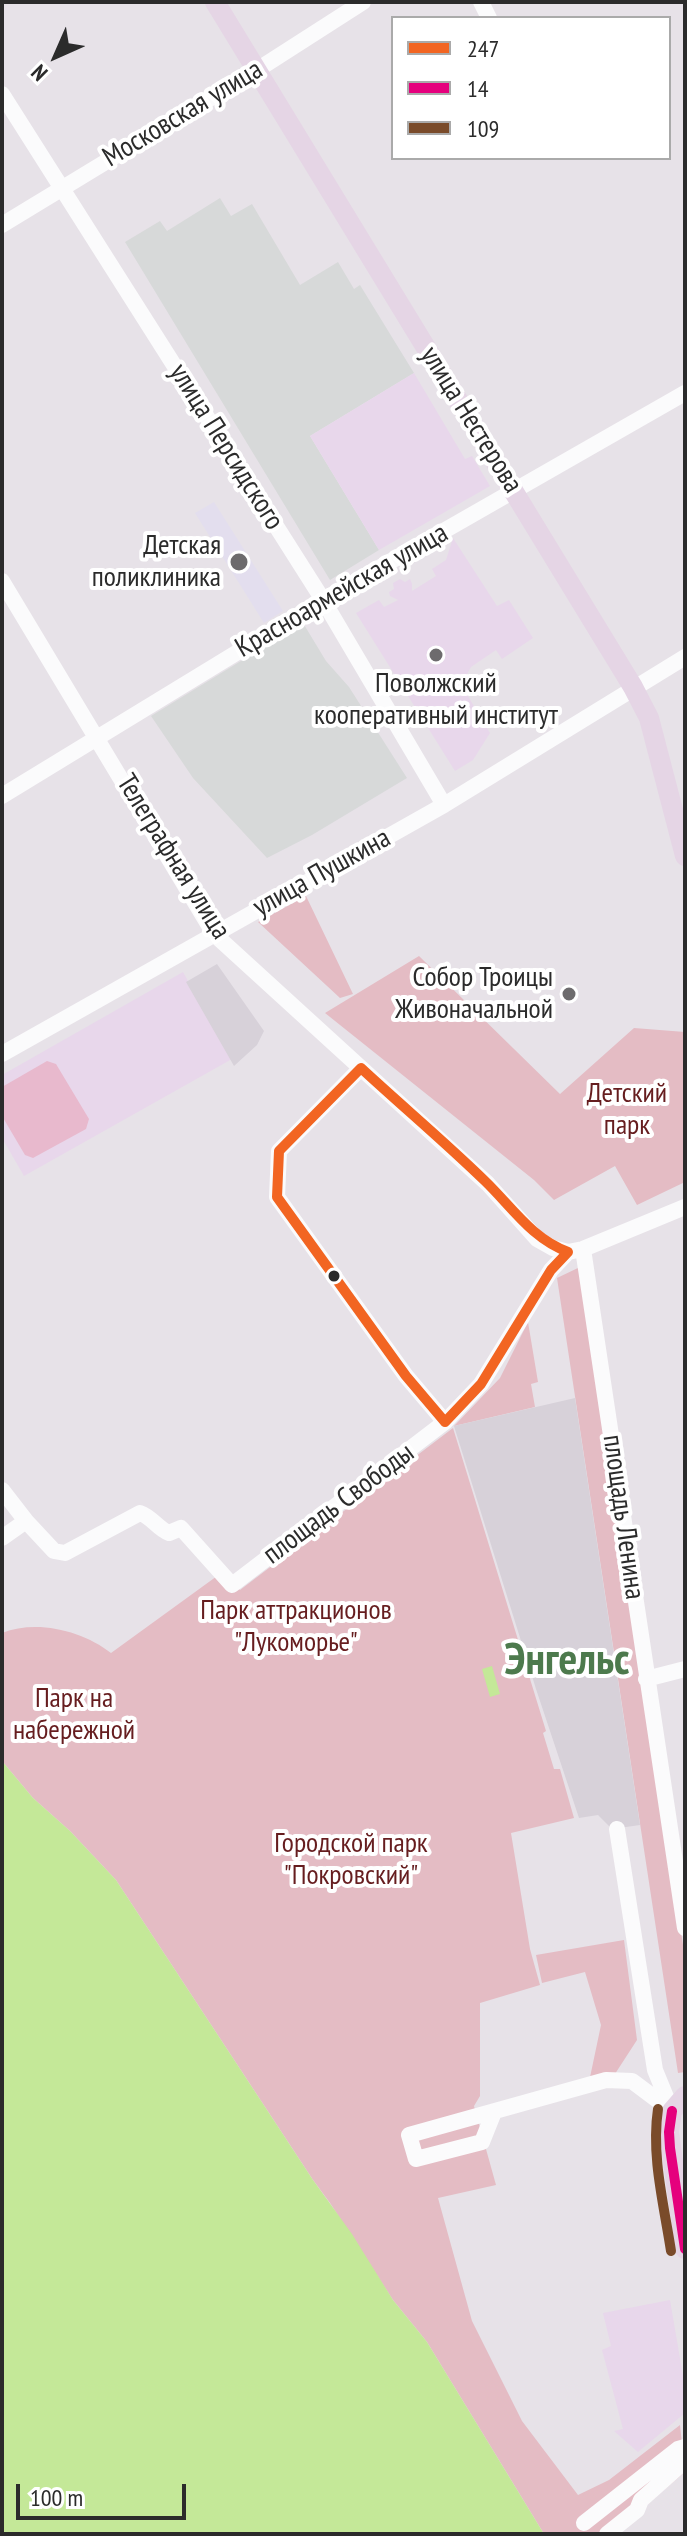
<!DOCTYPE html>
<meta charset="utf-8">
<style>
body{margin:0}
#map{position:relative;width:687px;height:2536px;overflow:hidden;background:#e7e2e8;font-family:"PT Sans Narrow",sans-serif}
canvas{display:block}
.frame{position:absolute;inset:0;border:4px solid #2b2b2b;pointer-events:none}
.legend{position:absolute;left:391px;top:16px;width:280px;height:144px;box-sizing:border-box;background:#fff;border:2px solid #aaa;margin:0;padding:10px 14px;list-style:none;font-size:24px;color:#2b2b2b}
.legend li{display:flex;align-items:center;gap:16px;height:40px}
.legend b{width:40px;border:2px solid #aaa}
.north{position:absolute;left:16px;top:16px;width:80px;height:80px;-webkit-text-stroke:6px #fff;paint-order:stroke;rotate:225deg;font-size:22px;font-weight:700;line-height:32px;text-align:center;color:#2b2b2b}
.north::after{content:'';display:block;margin:auto;width:28px;height:36px;background:#2b2b2b;clip-path:polygon(50% 0,100% 100%,50% 72%,0 100%)}
.scale{position:absolute;left:16px;top:2484px;width:170px;height:36px;box-sizing:border-box;border:4px solid #2b2b2b;border-top:0;padding-left:10px;font-size:24px;line-height:28px;white-space:nowrap;color:#2b2b2b;-webkit-text-stroke:6px #fff;paint-order:stroke}
</style>
<div id="map">
<canvas width="687" height="2536"></canvas>
<div class="frame"></div>
<ul class="legend">
<li><b style="height:10px;background:#f26522"></b>247</li>
<li><b style="height:10px;background:#e5007d"></b>14</li>
<li><b style="height:10px;background:#7a4b2a"></b>109</li>
</ul>
<div class="north">N</div>
<div class="scale">100 m</div>
</div>
<script>
const c = document.querySelector('canvas').getContext('2d');
c.lineJoin = 'round';
function fillPath(path, color) {
  c.fillStyle = color;
  c.fill(path, 'evenodd');
}
function strokePath(path, color, width, dash) {
  c.strokeStyle = color;
  c.lineWidth = width;
  c.lineCap = dash ? 'butt' : 'round';
  c.setLineDash(dash || []);
  c.stroke(path);
}
function drawText(font, color, halo, rows, align = 'center') {
  c.font = font + ' "PT Sans Narrow",sans-serif';
  c.lineWidth = 8;
  c.setLineDash([]);
  c.textBaseline = 'middle';
  c.strokeStyle = halo;
  c.fillStyle = color;
  for (const [text, x, y, turn = 0] of rows) {
    c.save();
    c.translate(x, y);
    c.rotate((+turn || 0) * Math.PI / 180);
    c.textAlign = isNaN(turn) ? turn : align;
    if (halo) c.strokeText(text, 0, 0);
    c.fillText(text, 0, 0);
    c.restore();
  }
}
fillPath(new Path2D(`
 M220 198 231 216 252 204 300 285 338 262 354 289 360 285 414 373 310 436 379 550 330 580 125 242 160 221 167 231Z
 M303 623 326 661 349 687 407 778 312 835 267 858 193 778 151 716Z`), '#d7d9d9');
fillPath(new Path2D(`
 M414 373 465 459 472 456 490 486 379 550 310 436Z
 M453 538 497 606 509 600 533 638 502 659 496 650 471 667 466 676 459 681 490 733 473 760 455 771 356 613 379 600 384 607 398 600 390 596 389 592 394 589 393 583 400 579 405 582 410 579 412 584V591L436 576 432 569 446 560Z
 M183 972 232 1059 24 1176 2 1138V1075Z
 M670 2300 685 2388V2413L638 2452 614 2431 623 2429 602 2350 611 2346 603 2313Z`), '#e8d7eb');
fillPath(new Path2D(`
 M214 502 283 611 264 623 195 513Z`), '#e3deee');
fillPath(new Path2D(`
 M306 896 353 994 340 998 258 922Z
 M419 956 560 1094 634 1028 685 1032V1182L637 1205 615 1166 554 1200 534 1180 325 1013Z
 M580 1267 685 1958V2072L678 2073 557 1278Z
 M528 1322 538 1382 531 1384 535 1407 454 1426 500 1378Z
 M453 1428 546 1731 543 1733 554 1769H560L574 1818 511 1833 530 1949 540 1985 480 2003V2096L474 2106 496 2185 438 2198 472 2321 522 2421 578 2495 609 2480 680 2425 685 2472 616 2531 618 2534H544L427 2342 393 2300 330 2203 313 2180 116 1880 70 1831 33 1798 2 1761V1633C37 1619 83 1631 111 1653L224 1571 240 1590Z
 M624 1940 637 2040 613 2077 589 2082 601 2025 585 1972 542 1983 536 1955Z`), '#e4bcc4');
fillPath(new Path2D(`
 M47 1061 56 1064 89 1119 86 1129 33 1158 25 1155 2 1116V1087Z`), '#e8b9cd');
fillPath(new Path2D(`
 M217 964 264 1031 257 1045 234 1066 186 982Z
 M575 1398 640 1825 612 1829 598 1815 579 1818 536 1689 454 1426Z`), '#d7d1d9');
fillPath(new Path2D(`
 M492 1666 500 1694 490 1697 482 1669Z
 M2 1761 33 1798 70 1831 116 1880 313 2180 352 2234 393 2300 427 2342 544 2534H2Z`), '#c4e898');
strokePath(new Path2D(`
 M481 2 489 18
 M2 94 323 600 444 805
 M2 225 257 70 363 2
 M2 581 214 934 488 1184 537 1239 553 1248 568 1252
 M2 796 323 600 685 393
 M2 1054 444 805 685 657
 M361 1068 279 1151 277 1197 406 1376 445 1422
 M583 1249 685 1928
 M2 1490 26 1521
 M2 1538 26 1521 54 1551 65 1553 140 1513C152 1517 158 1529 169 1533L181 1528 232 1585 445 1422 481 1384 551 1270 568 1252 583 1249 685 1207
 M646 1679 685 1669
 M617 1829 655 2070 671 2109
 M494 2112 482 2142 416 2159 409 2135 606 2080 632 2081 672 2111
 M584 2523 678 2449 685 2447
 M607 2534 637 2510 641 2500 685 2461`), '#fbfbfc', 16);
strokePath(new Path2D(`
 M215 2 633 687 649 718 685 856
 M685 2096 672 2111 669 2132 685 2249`), '#e5d5e5', 20);
strokePath(new Path2D(`
 M361 1068C402 1106 445 1142 485 1181 512 1207 531 1238 568 1252L551 1270 481 1384 445 1422 406 1376 277 1197 279 1151Z`), '#f26522', 10);
strokePath(new Path2D(`
 M672 2111 669 2132 670 2148 685 2249`), '#e5007d', 10);
strokePath(new Path2D(`
 M658 2109C651 2156 664 2205 671 2251`), '#7a4b2a', 10);
for (const [x, y, r, color] of [
 [239,562,10,"#6d6b6d"],
 [436,655,8,"#6d6b6d"],
 [569,994,8,"#6d6b6d"],
 [334,1276,7,"#2b2b2b"]
]) {
  const dot = new Path2D();
  dot.arc(x, y, r, 0, 2 * Math.PI);
  c.fillStyle = color;
  c.fill(dot);
  strokePath(dot, '#fff', 3);
}
drawText('28px', '#2b2b2b', '#fff', [
 ["Московская улица",183,114,-31],
 ["улица Нестерова",471,420,58],
 ["улица Персидского",226,447,58],
 ["Красноармейская улица",342,591,-30],
 ["Телеграфная улица",173,857,58],
 ["улица Пушкина",322,873,-29],
 ["площадь Свободы",339,1504,-37],
 ["площадь Ленина",623,1517,82]
]);
drawText('28px', '#2b2b2b', '#fff', [
 ["Детская",221,546],
 ["поликлиника",221,578],
 ["Поволжский",436,684,"center"],
 ["кооперативный институт",436,716,"center"],
 ["Собор Троицы",553,978],
 ["Живоначальной",553,1010]
], 'right');
drawText('28px', '#661d1f', '#fff', [
 ["Детский",627,1094],
 ["парк",627,1126],
 ["Парк аттракционов",296,1611],
 ["\"Лукоморье\"",296,1643],
 ["Парк на",74,1699],
 ["набережной",74,1731],
 ["Городской парк",351,1844],
 ["\"Покровский\"",351,1876]
]);
drawText('bold 44px', '#4d7a4d', '#fff', [
 ["Энгельс",567,1661]
]);
</script>
